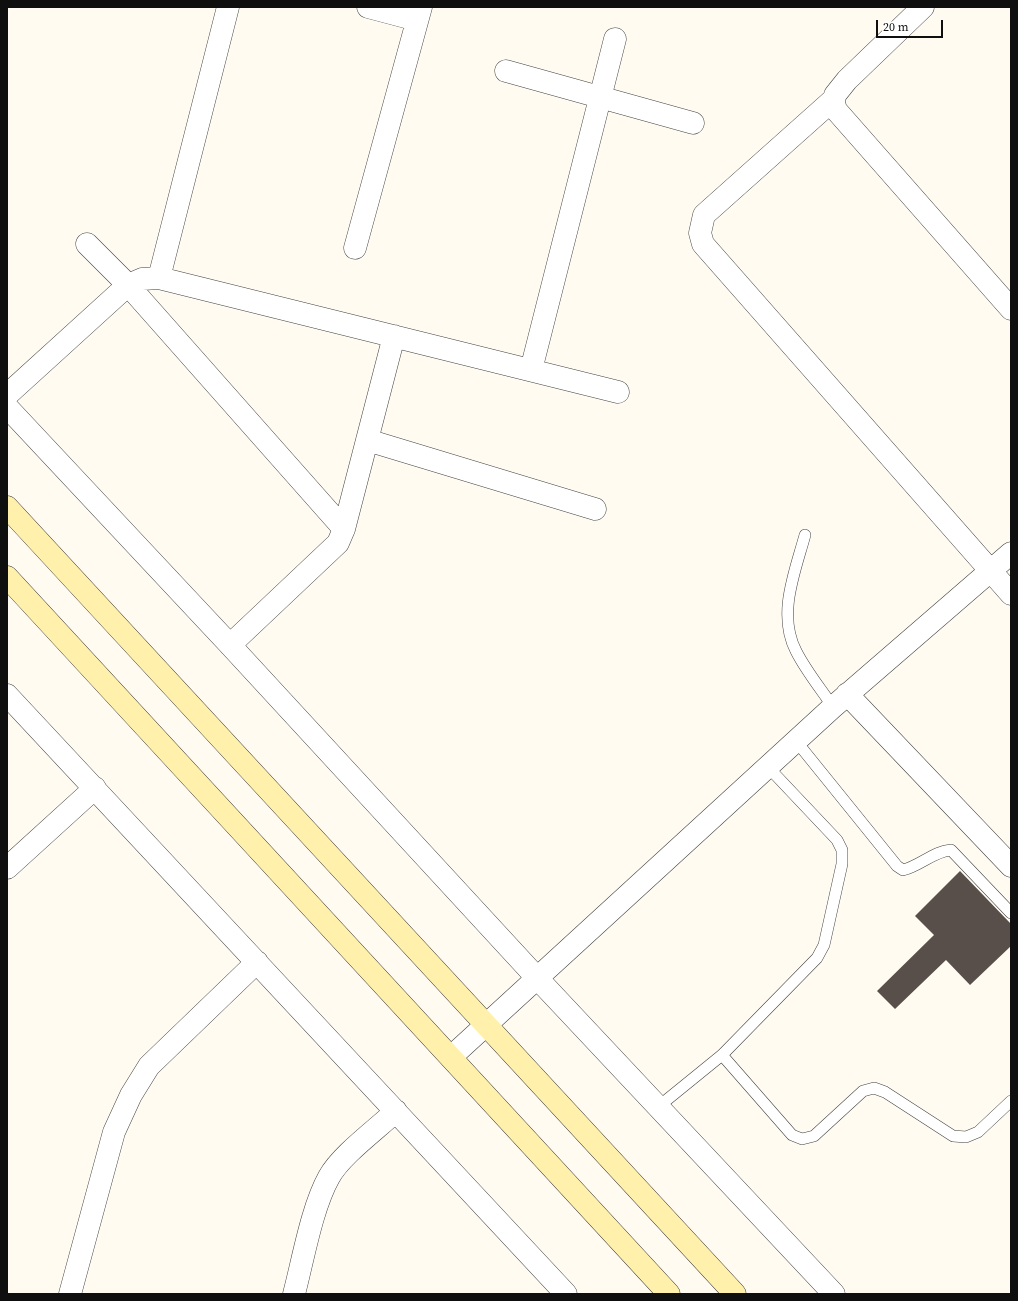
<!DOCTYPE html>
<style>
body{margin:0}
#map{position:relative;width:1018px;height:1301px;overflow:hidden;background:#fffbf1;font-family:"Source Serif 4",serif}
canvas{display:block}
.frame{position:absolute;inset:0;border:8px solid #0f0f0f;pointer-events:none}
.scale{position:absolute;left:876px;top:20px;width:67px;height:18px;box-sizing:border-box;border:2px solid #0f0f0f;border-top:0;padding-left:5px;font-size:12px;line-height:14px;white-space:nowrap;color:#0f0f0f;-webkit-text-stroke:3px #fff;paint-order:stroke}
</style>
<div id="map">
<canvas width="1018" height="1301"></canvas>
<div class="frame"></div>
<div class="scale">20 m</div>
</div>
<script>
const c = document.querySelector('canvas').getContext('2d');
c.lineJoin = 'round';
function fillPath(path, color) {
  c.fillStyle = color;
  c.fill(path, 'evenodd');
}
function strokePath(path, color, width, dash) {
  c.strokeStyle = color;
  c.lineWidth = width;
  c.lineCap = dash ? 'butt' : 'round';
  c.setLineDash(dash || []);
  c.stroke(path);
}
fillPath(new Path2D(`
 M960 871 1011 924V946L970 985 946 960 895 1009 877 991 934 935 915 916Z`), '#584f4b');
const lane = new Path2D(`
 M805 535C795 572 777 614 796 651 806 671 821 689 833 707
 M796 741 897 866 903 870C920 866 934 851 951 850L1011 913
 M722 1055 792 1135 802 1139 814 1136 863 1091 874 1088 885 1092 953 1136 966 1137 978 1132 1011 1101
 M658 1107 722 1055 817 958 824 945 842 864V850L837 840 768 767`);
const street = new Path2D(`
 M368 7 417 20
 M923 7 847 80 835 95 834 103 836 110 1011 309
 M506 71 693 123
 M834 99 704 215 700 233 703 244 1011 594
 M87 244 128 285 344 529
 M355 248 421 7
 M159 278 228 7
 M531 370 615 39
 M7 395 128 285 142 279 159 278 618 392
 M7 407 230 645 538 979 834 1294
 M367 440 595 509
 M230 645 338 543 344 529 394 336
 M847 694 1011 866
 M7 695 566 1294
 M7 868 95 788
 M451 1057 833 707 1011 553
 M70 1294 114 1132 131 1095 149 1066 257 962
 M294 1294C303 1260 312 1207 329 1177 341 1155 377 1129 396 1111`);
const secondary = new Path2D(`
 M7 507 735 1294
 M7 577 669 1294`);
strokePath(lane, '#424242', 12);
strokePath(street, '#424242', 23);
strokePath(secondary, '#313131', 23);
strokePath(lane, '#fff', 11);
strokePath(street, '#fff', 22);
strokePath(secondary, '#fff1ac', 22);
</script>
